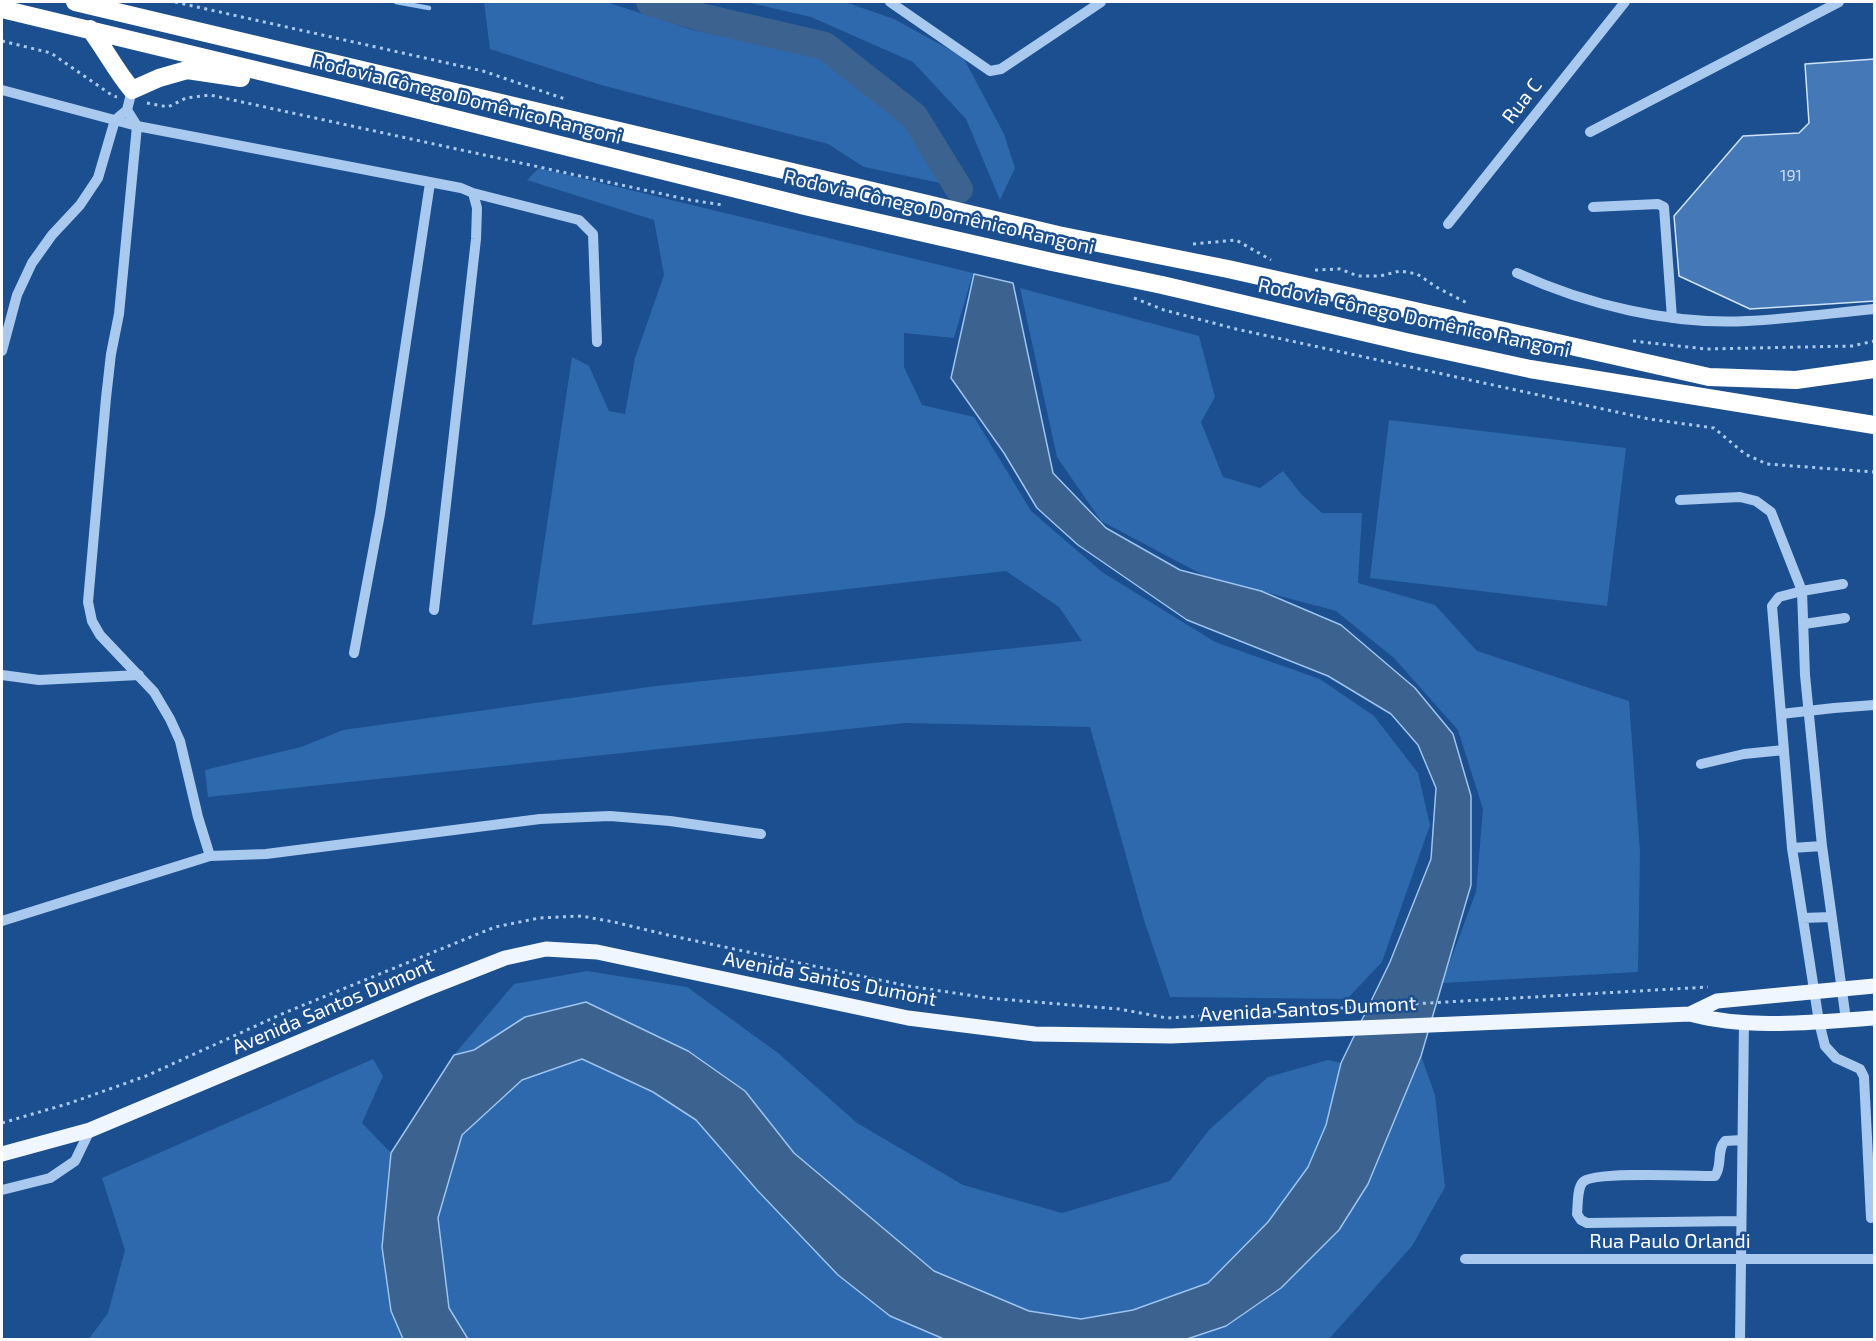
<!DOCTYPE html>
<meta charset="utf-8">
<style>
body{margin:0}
#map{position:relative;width:1876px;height:1341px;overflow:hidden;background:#1b4f8f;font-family:"Exo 2",sans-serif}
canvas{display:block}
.frame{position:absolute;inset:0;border:3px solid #fff;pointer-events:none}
</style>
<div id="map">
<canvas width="1876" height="1341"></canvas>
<div class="frame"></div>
</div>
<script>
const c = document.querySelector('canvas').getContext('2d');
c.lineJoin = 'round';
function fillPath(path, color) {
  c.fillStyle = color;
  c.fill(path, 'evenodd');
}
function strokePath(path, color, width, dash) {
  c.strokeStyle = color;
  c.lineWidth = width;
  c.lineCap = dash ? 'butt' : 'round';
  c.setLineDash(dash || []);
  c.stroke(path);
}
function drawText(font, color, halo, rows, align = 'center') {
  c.font = font + ' "Exo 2",sans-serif';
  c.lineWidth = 5;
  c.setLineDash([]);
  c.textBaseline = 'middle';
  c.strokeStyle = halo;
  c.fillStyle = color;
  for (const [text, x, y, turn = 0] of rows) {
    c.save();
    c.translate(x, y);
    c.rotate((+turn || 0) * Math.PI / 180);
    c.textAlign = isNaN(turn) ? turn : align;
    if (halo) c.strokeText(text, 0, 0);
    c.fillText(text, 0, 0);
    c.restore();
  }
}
fillPath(new Path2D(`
 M484 2H606L693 30 818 57 853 74 904 113 940 183 864 167 828 144 601 85 490 49Z
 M746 2H845L894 19 963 57 1004 134 1015 168 1000 200 966 119 913 62 811 17Z
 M539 168 973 273 954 338 904 333V367L922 405 974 417 1031 511 1102 572 1215 642 1320 679 1374 716 1418 773 1430 825 1382 962 1347 999 1170 997 1144 920 1090 727 905 723 208 797 205 770 301 747 343 730 656 686 1082 641 1059 607 1006 571 532 625 572 357 589 366 609 411 625 414 635 358 664 275 654 220 527 180Z
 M1020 288 1199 336 1215 397 1201 422 1223 477 1260 488 1283 471 1301 494 1322 513H1362L1358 583 1435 605 1477 651 1629 701 1640 852 1638 972 1442 983 1476 892 1483 809 1458 730 1394 658 1336 611 1205 576 1101 521 1057 457Z
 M1389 420 1626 448 1607 606 1370 578Z
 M587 971 687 987 778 1053 857 1123 963 1185 1062 1213 1170 1181 1209 1130 1268 1077 1328 1060 1341 1063 1326 1125 1308 1167 1268 1222 1208 1283 1133 1310 1081 1319 1029 1311 934 1271 794 1153 745 1091 525 1017 474 1050 454 1055 514 984Z
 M1421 1056 1435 1095 1445 1187 1412 1246 1329 1339 1184 1340 1226 1326 1281 1288 1339 1230 1368 1184Z
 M373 1059 383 1076 362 1123 391 1153 382 1247 391 1311 403 1339 88 1340 108 1313 125 1250 102 1178Z
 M582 1059 653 1092 696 1120 757 1191 838 1275 890 1316 944 1339H468L449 1308 438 1218 462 1135 522 1080Z`), '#2e69ad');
const water = new Path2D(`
 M974 274 1013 283 1053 473 1106 528 1180 570 1261 591 1341 625 1415 688 1453 734 1471 796V885L1421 1056 1368 1184 1339 1230 1281 1288 1226 1326 1184 1340 944 1339 890 1316 838 1275 757 1190 696 1120 653 1092 582 1059 522 1080 462 1135 438 1218 449 1308 468 1339H403L391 1311 382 1247 391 1153 454 1055 474 1050 525 1017 586 1002 688 1051 745 1091 794 1153 934 1271 1029 1311 1081 1319 1133 1310 1208 1283 1268 1222 1308 1167 1326 1125 1341 1063 1390 962 1431 859 1436 788 1418 745 1391 714 1328 676 1187 620 1078 545 1037 508 1004 453 951 378Z`);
fillPath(water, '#3c6290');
strokePath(water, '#9cc4f0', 1.5);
strokePath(new Path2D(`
 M396 2 429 8`), '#9cc4f0', 4.5);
strokePath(new Path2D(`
 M650 2 704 18 825 46 914 116 959 189`), '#3c6290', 28);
const building = new Path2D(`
 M1875 59V301L1750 309 1679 276 1674 216 1743 136 1799 133 1809 123 1805 64Z`);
fillPath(building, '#4478b7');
strokePath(building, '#cfe3fa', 1.5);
strokePath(new Path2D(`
 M175 2 483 71 565 99
 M2 41 51 53 113 96 117 97
 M147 103 168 107 186 98 210 95 690 200 723 205
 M1193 244 1236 240 1271 260
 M1315 270 1340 269 1358 276H1380L1400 271 1417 274 1438 288 1469 304
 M1134 298 1164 310 1236 329 1649 419 1714 428 1745 454 1767 464 1874 472
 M1633 341 1706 349 1852 346 1874 341
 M2 1123 70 1103 146 1076 284 1013 495 927 539 918 581 916 614 922 668 935 908 986 988 998 1119 1009 1167 1018 1708 987`), '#a9c9ee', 3, [3, 4.5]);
strokePath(new Path2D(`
 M890 2 990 71 1001 69 1101 2
 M2 90 137 126 461 188 473 193 477 208 476 239 434 610
 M127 110 137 126 119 314 111 354 106 398 88 602 92 621 100 635 154 692 170 719 180 741 198 817 210 856 266 854 540 819 610 816 670 821 761 834
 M1590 132 1839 2
 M473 193 579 220 593 234 597 342
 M1593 207 1658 204 1664 207 1672 318
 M1448 224 1625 2
 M1517 273C1587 305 1671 325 1747 321 1790 319 1832 313 1874 309
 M2 351 17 295 32 263 52 235 80 205 98 178 115 120 127 110 132 90
 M1680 500 1740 497 1756 501 1771 512 1802 591 1843 584
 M1804 624 1845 618
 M354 653 380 514 430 183
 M2 675 39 680 139 675
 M1781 714 1834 708 1874 705
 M1701 764 1744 754 1784 750
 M1792 848 1822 846
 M1803 918 1831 917
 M2 921 210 856
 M1846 1020 1822 846 1805 675 1802 591 1779 597 1772 606 1792 848 1819 1022 1825 1046 1836 1058 1860 1069 1864 1077 1871 1218
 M2 1190 50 1178 75 1161 90 1130
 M1741 1221 1587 1223 1581 1220 1577 1214C1578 1205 1577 1188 1583 1182 1592 1171 1695 1176 1715 1176 1723 1165 1716 1151 1725 1141L1742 1140
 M1465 1259H1874
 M1740 1340 1744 1022`), '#a9c9ee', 10);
strokePath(new Path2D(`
 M1690 1014 1717 1001 1874 986
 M2 1154 90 1130 421 991 505 958 546 949 597 952 908 1018 1035 1034 1171 1036 1690 1014C1749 1030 1814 1022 1874 1018`), '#f0f6ff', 15);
strokePath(new Path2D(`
 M75 2 1058 235 1228 269 1709 377 1796 380 1874 369
 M2 9 359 95 805 206 1052 262 1162 285 1410 343 1530 369 1874 425
 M90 29C105 49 116 71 132 90L159 78 187 70 241 78`), '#fff', 18);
drawText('16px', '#d0dded', null, [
 ["191",1791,176]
]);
drawText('20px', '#fff', '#1b4f8f', [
 ["Rodovia Cônego Domênico Rangoni",467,99,14],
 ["Rua C",1522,101,-52],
 ["Rodovia Cônego Domênico Rangoni",939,212,13],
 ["Rodovia Cônego Domênico Rangoni",1414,318,12],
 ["Avenida Santos Dumont",830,979,11],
 ["Avenida Santos Dumont",333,1006,-23],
 ["Avenida Santos Dumont",1308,1009,-3],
 ["Rua Paulo Orlandi",1670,1241]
]);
</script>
